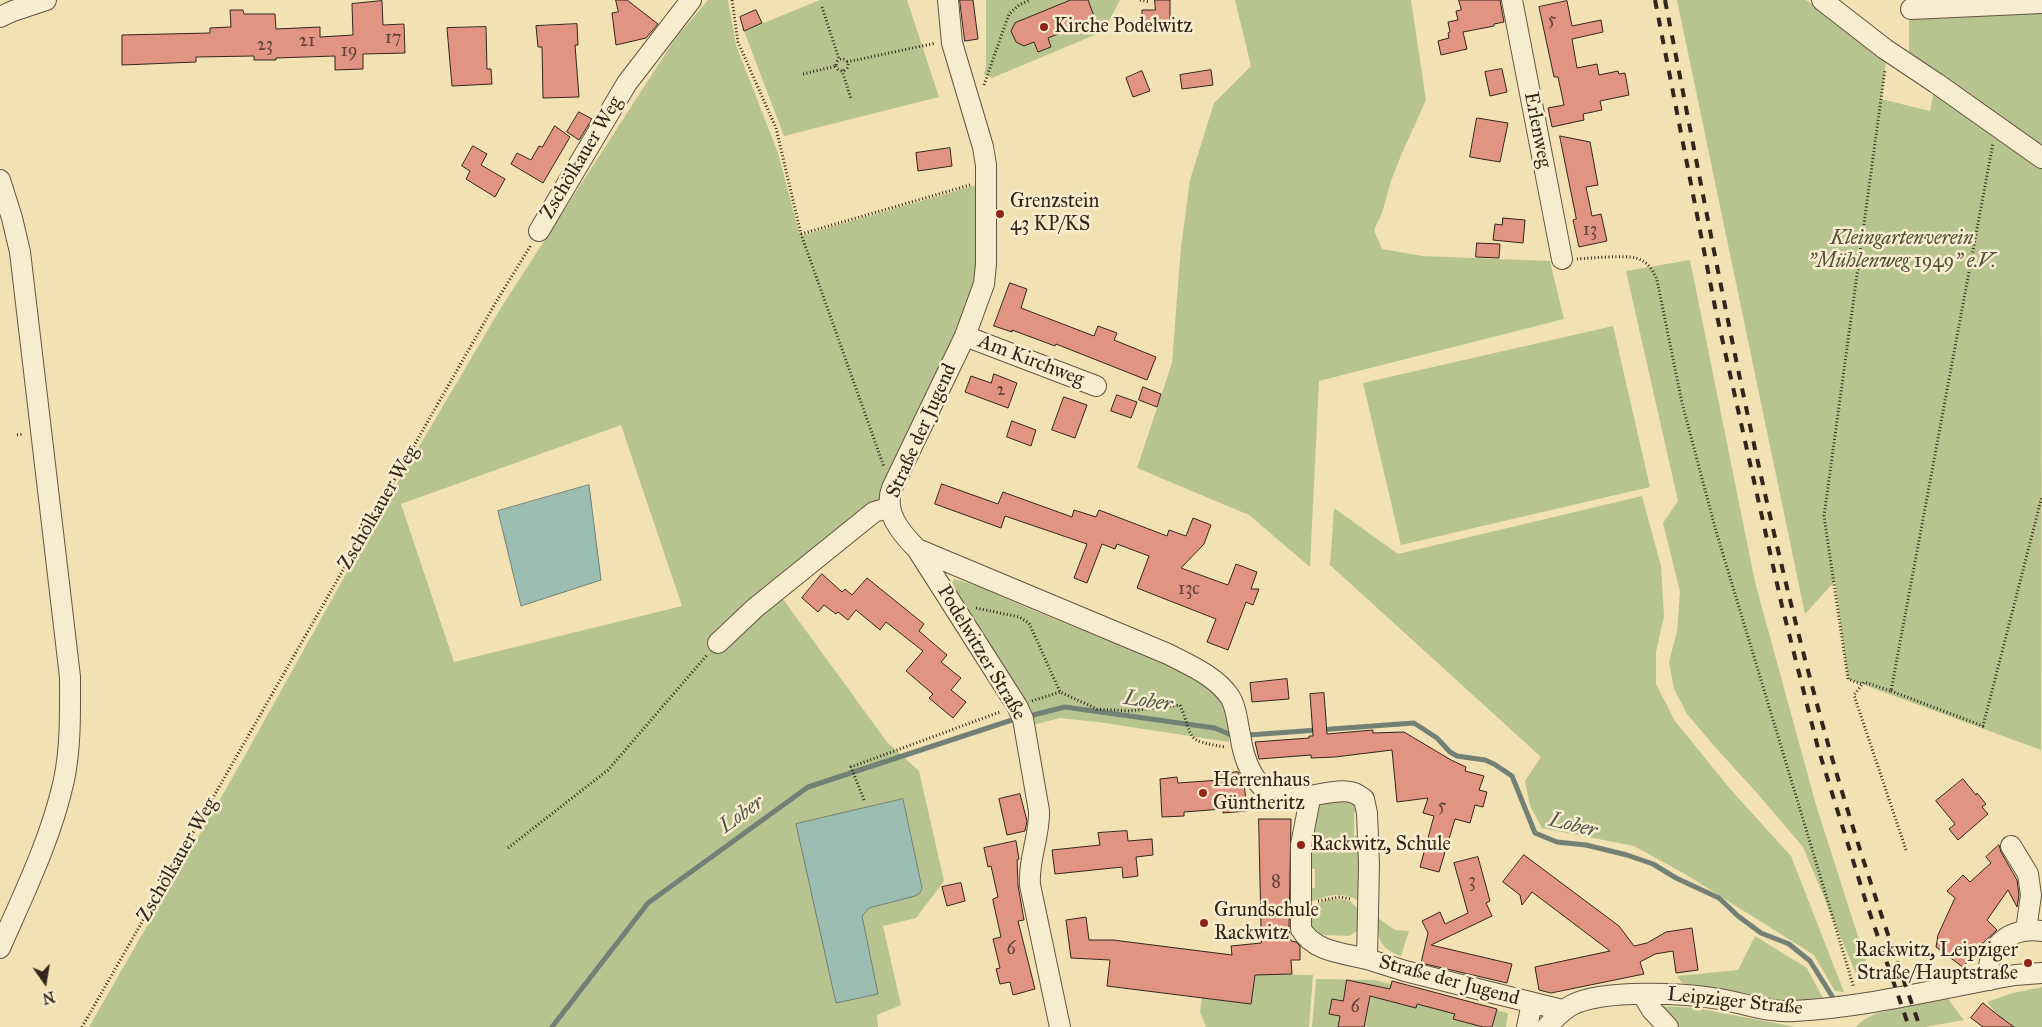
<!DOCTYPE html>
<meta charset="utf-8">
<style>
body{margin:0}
#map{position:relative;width:2042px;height:1027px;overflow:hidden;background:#f2e2b3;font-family:"IM FELL Great Primer",serif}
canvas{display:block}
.north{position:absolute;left:20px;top:957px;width:50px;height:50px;-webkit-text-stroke:4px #f7ecce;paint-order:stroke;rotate:167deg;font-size:14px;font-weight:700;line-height:20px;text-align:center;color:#33251c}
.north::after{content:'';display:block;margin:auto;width:18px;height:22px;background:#33251c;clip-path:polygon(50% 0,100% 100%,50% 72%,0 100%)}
</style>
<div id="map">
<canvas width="2042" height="1027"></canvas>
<div class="north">N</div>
</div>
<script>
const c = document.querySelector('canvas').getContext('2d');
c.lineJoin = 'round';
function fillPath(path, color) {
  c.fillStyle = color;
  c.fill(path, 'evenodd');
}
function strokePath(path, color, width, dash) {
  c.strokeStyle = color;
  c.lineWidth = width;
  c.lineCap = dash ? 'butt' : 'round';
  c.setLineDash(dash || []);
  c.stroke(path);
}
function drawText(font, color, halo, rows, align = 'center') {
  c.font = font + ' "IM FELL Great Primer",serif';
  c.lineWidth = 5;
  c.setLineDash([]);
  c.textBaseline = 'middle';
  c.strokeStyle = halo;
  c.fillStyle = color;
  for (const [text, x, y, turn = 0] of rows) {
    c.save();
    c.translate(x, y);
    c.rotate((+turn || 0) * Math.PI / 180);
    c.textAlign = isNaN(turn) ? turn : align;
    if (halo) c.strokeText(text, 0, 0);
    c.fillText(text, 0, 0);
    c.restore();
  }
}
fillPath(new Path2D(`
 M708 0H728L736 45 778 153 800 236 980 184 976 287 885 495 724 631 780 595 887 742 919 771 944 881 916 918 883 926 901 1005 877 1015 878 1027H89L247 752 381 511 502 306 675 39ZM621 425 682 606 454 662 401 504ZM903 799 922 888 920 893 869 908 862 916Z
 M820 0H907L939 97 784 136 744 31Z
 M986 0H1120L1104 31 992 78 984 74 986 67Z
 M1235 0H1411L1426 100 1402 153 1391 181 1382 213 1374 230 1382 249 1422 256 1550 261 1564 319 1319 381 1310 567 1249 515 1137 468 1172 363 1181 247 1190 180 1214 103 1251 66Z
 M1677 0H1806L1887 54 1881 99 1930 111 1935 85 2042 163 2041 750 1848 679 1835 581 1805 614Z
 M1909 0H2042V149L1909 52Z
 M1690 260 1755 582 1816 805 1872 980 1859 981 1803 847 1756 792 1715 747 1687 714 1674 689 1669 662 1677 631 1680 592 1663 523 1678 501 1626 271Z
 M1613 326 1650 487 1401 545 1363 383Z
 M1642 496 1661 566 1664 616 1656 652V684L1675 721 1731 790 1791 856 1844 992 1835 991 1814 955 1685 874 1634 846 1542 828 1530 806 1525 781 1541 757 1330 565 1334 508 1398 554Z
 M954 579 980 587 1032 610 1154 659 1196 679 1218 697 1229 720V742L1098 722 1060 718 1033 725 951 586Z
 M1352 799 1360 811 1354 812V836L1362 835 1360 901C1342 891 1327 895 1309 903L1308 888H1315V869L1308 868 1316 809 1320 804Z
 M1340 899 1350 901 1363 914 1361 929 1349 936 1323 935 1316 933 1311 927 1309 907 1326 900Z
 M1378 918 1395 930 1409 931 1401 956C1380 949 1377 939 1378 918Z
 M1755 936 1807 968 1824 1000 1790 1002 1769 1000 1682 983 1677 976 1738 970Z
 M1256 965 1262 974 1313 975 1309 1027H1206L1200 1012 1202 998 1251 1004Z
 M1316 979 1374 980 1508 1013 1506 1027H1312Z
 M2042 987V1027H2008L1987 1002 2013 993Z
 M1948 999 1964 1020 1925 1027H1856C1872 1007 1923 1004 1948 999Z
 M1659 1006 1696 1008 1796 1027H1676Z`), '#b7c48f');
const water = new Path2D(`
 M589 485 601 580 521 606 498 511Z
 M903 799 922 888 920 893 915 896 869 908 862 916 878 994 836 1003 796 824Z`);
fillPath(water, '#9cbdb2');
strokePath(water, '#728076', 1);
strokePath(new Path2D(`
 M1029 716 1065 707 1215 728 1231 735
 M1249 735 1414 723 1437 738 1450 752 1457 756 1485 760 1494 764 1512 776 1535 833 1557 842 1586 845 1627 855 1653 864 1676 878 1719 898 1738 916 1761 933 1789 944 1810 961 1832 996
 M552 1027 648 903 808 787 1012 720`), '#728076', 5);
const building = new Path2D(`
 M616 0H627L658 24 646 38 616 45 612 13 618 12Z
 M960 0H973L978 39 965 41Z
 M1071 0H1088L1095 19 1048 38 1051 47 1038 52 1034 42 1024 46 1016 42 1011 31 1015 23Z
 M1155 0H1170V31H1142V10H1155Z
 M1459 0H1500L1504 22 1494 24V26L1463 32 1467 49 1441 55 1438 41 1449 38 1448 33 1450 32 1448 22 1458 20 1456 11 1461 10Z
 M382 1 383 25 404 24 405 53 363 54V69L335 70V56L276 58V60H254V56L196 57V62L122 65V35L210 33V28L231 27 230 10H243L244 14H275L276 29 320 27V37L353 35 352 4Z
 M1567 1 1572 26 1601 20 1603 32 1572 39 1577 68 1597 64 1599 75 1618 71 1619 74 1625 73 1629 95 1600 101 1602 110 1583 114 1584 120 1552 127 1548 108 1564 105 1558 77H1554L1539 7Z
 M756 10 762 23 744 31 740 17Z
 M577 24 578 45H575L579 97 543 98 542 47H538L536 26Z
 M486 27 487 69H491L492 84 452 86 447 28Z
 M1502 69 1507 92 1490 96 1485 72Z
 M1211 70 1213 85 1182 89 1180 75Z
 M1142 71 1150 91 1133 97 1126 78Z
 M579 112 592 119 579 140 567 132Z
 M1477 118 1508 123 1500 162 1470 157Z
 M555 126 570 137 543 183 511 164 517 153 531 160 539 146 542 147Z
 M1560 136 1590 142 1598 185 1586 187 1592 216 1601 214 1607 241 1579 247 1573 220 1576 219Z
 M473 146 487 154 481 165 505 179 495 197 466 179 470 171 462 166Z
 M950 148 952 166 918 171 916 153Z
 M1503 218 1525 220 1523 243 1493 240 1495 224 1502 225Z
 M1477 243 1500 244 1499 258 1476 257Z
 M1010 283 1027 289 1021 308 1094 336 1098 326 1117 333 1114 340 1156 357 1147 380 1056 344 1055 346 1012 330V332L994 326Z
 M994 374 1017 383 1008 408 965 392 971 376 991 383Z
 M1143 387 1161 394 1157 407 1139 400Z
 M1117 395 1137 402 1131 418 1111 411Z
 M1064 397 1087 405 1075 438 1052 430Z
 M1012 421 1036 430 1031 446 1007 437Z
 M942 484 998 504 1003 492 1072 517 1074 510 1096 517 1099 510 1167 536 1169 530 1186 536 1193 518 1211 525 1204 544 1181 568 1228 585 1236 564 1257 572 1251 589H1259L1253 605 1246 602 1228 650 1207 642 1216 619 1137 588 1149 556 1117 544 1115 549 1102 544 1087 583 1074 578 1087 544 1005 516 1001 528 935 504Z
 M822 574 842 592 845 589 852 595 867 578 924 624 919 631 947 655 941 662 961 678 951 690 966 702 953 718 929 698 933 694 906 671 923 651 886 622 880 630 856 610 848 620 838 612 836 614 824 605 818 612 802 598Z
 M1287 679 1289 699 1252 702 1250 683Z
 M1324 693 1327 734 1373 730V733L1404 732 1451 760 1466 767 1465 771 1484 776 1479 790 1487 792 1483 807 1475 805 1470 823 1455 819 1439 872 1420 867 1434 816 1423 813 1428 798 1397 802 1392 750 1335 757 1311 758V755L1259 759 1255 742 1309 738V736H1313L1310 694Z
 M1238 772 1244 783 1247 811 1223 813V809L1184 812V816L1162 817 1160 779 1177 777 1178 783 1220 780V774Z
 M1963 779 1976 795 1977 793 1986 804 1982 807 1988 814 1958 840 1949 829 1955 824 1936 801Z
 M1020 794 1027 821 1025 831 1007 835 999 799Z
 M1259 819H1291L1289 929 1291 941 1296 942 1300 946V960H1291L1292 974 1255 975 1251 1004 1107 986 1110 960 1071 958 1066 920 1086 917 1089 940H1113L1232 955 1231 946 1261 943Z
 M1127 831 1128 841 1152 839 1153 855 1136 857 1138 876 1123 878 1122 867 1055 874 1052 850 1100 845 1098 833Z
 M1016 841 1019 859 1017 860 1018 885 1024 920 1018 921 1035 989 1013 995 1010 982 1000 984 996 969 1000 968 993 939 1001 937 993 901V899L998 897 991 866 988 867 984 848Z
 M1999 845 2001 852 2017 880 2019 895 2017 907 2008 890 1987 920 1997 930 1970 955 1964 968 1936 947 1938 935 1955 898 1947 891 1963 875 1970 882 1991 863 1986 857Z
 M1524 855 1619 926 1634 946 1647 943 1666 932 1692 928 1698 970 1676 973 1673 951 1655 954 1640 962 1644 974 1551 993 1539 990 1535 967 1610 951 1532 892 1522 905 1520 895 1503 882Z
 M1478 857 1490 901 1486 903 1492 916 1431 945 1512 964 1507 983 1421 963 1428 933 1422 921 1440 912 1445 924 1468 913 1454 863Z
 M961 883 965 901 947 906 942 887Z
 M1347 980 1390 989 1392 981 1497 1009 1492 1027H1483L1453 1019 1455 1014 1417 1004 1416 1008 1370 996 1364 1027H1338L1340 1016 1329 1014 1332 999 1343 1001Z
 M1983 1003 1999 1016 2014 1027H1983L1971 1018Z`);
fillPath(building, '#e29483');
strokePath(building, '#33251c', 1);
const minor = new Path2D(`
 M948 0 952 43 983 147 986 165V264L984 284 965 336 892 488C883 512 901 533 917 549L1168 654C1189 665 1216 676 1230 697 1237 708 1237 722 1240 734 1243 756 1251 781 1271 794 1292 807 1335 785 1354 793 1357 794 1361 797 1364 799L1367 813 1369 865 1367 959 1405 971 1562 1010
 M1512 0 1562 259
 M1822 0 1885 49 1936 83 2042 158
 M1911 9 2042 3
 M0 17 13 11 46 0
 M0 180 12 218 20 252 70 677C70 711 71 746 64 780 51 839 24 893 0 948
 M539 231 627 83 691 0
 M965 336 1096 386
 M917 549 1017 706 1023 719 1039 811C1040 836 1028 859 1030 885L1060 1027
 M718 643 755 608 874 512 888 508
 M1308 797 1309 804 1301 845V929C1314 952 1343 953 1367 959
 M2011 846 2028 874 2031 895 2026 930
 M1990 980C1983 947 2011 926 2042 931
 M1643 995 1652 1010 1668 1027
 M1527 1027 1532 1003
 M1547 1027C1555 1018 1562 1010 1572 1005 1603 989 1685 993 1719 999 1744 1003 1768 1013 1794 1011 1868 1007 1942 988 2015 975L2042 973`);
strokePath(minor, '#635442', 22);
strokePath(new Path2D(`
 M732 0 738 42 776 128 801 234 884 467
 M1140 0 1150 2
 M822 7 839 59
 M836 65a6 6 0 1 1 12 0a6 6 0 1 1-12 0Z
 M847 62 936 43
 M842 70 851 99
 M803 74 836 66
 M984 85 1009 14 1019 5 1030 0
 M801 234 970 185
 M1577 259C1591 258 1625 255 1636 258 1647 261 1653 270 1657 280L1682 403 1716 531 1854 988
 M17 435 24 434
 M976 608 1019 617 1029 623 1060 692 1097 709 1129 711 1180 705C1195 740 1183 740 1225 747
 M1861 684 1848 679 1824 516 1885 70
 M1891 691 1983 726 2042 496
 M1032 701 1060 692
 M864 800 851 767 1000 712
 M508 848 608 770 707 655
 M1906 850 1854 695 1864 682 1891 691 1993 143
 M1318 901 1340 897 1351 899
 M82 1027 496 302 531 245`), '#33251c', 3, [1, 2.5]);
strokePath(minor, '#f7ecce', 20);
strokePath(new Path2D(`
 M1655 0 1715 307 1782 606 1818 748 1865 899 1909 1027
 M1665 0C1714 249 1759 500 1828 744 1855 839 1887 933 1920 1027`), '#33251c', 4, [9, 9]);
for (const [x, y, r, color] of [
 [1044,27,5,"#8f2418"],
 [1000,214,5,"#8f2418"],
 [1203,793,5,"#8f2418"],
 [1301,845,5,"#8f2418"],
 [1204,923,5,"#8f2418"],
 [2028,963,5,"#8f2418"]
]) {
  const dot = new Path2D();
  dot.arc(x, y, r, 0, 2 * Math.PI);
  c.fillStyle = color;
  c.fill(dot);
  strokePath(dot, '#f7ecce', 2);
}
drawText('18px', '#5f4136', null, [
 ["5",1552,21],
 ["17",393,39],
 ["21",307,42],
 ["23",265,46],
 ["19",349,52],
 ["13",1590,231],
 ["2",1001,391],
 ["13c",1189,590],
 ["5",1442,807],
 ["3",1472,882],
 ["8",1276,883],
 ["6",1011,950],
 ["6",1355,1008]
]);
drawText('20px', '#33251c', '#f7ecce', [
 ["Kirche Podelwitz",1054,27],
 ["Grenzstein",1010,202],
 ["43 KP/KS",1010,225],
 ["Herrenhaus",1213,781],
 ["Güntheritz",1213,804],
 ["Rackwitz, Schule",1311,845],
 ["Grundschule",1214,911],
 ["Rackwitz",1214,934],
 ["Rackwitz, Leipziger",2018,951,"right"],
 ["Straße/Hauptstraße",2018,974,"right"]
], 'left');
drawText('20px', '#33251c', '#f7ecce', [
 ["Erlenweg",1537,130,79],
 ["Zschölkauer Weg",582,158,-59],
 ["Am Kirchweg",1031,361,21],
 ["Straße der Jugend",922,431,-66],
 ["Zschölkauer Weg",379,508,-60],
 ["Podelwitzer Straße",981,653,59],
 ["Zschölkauer Weg",178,860,-60],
 ["Straße der Jugend",1449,981,15],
 ["Leipziger Straße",1735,1002,6]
]);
drawText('italic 20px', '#544d39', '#f7ecce', [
 ["Kleingartenverein",1902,239],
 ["\"Mühlenweg 1949\" e.V.",1902,262]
]);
drawText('italic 21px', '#525349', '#f7ecce', [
 ["Lober",1148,702,8],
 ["Lober",742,815,-36],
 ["Lober",1573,826,14]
]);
</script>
